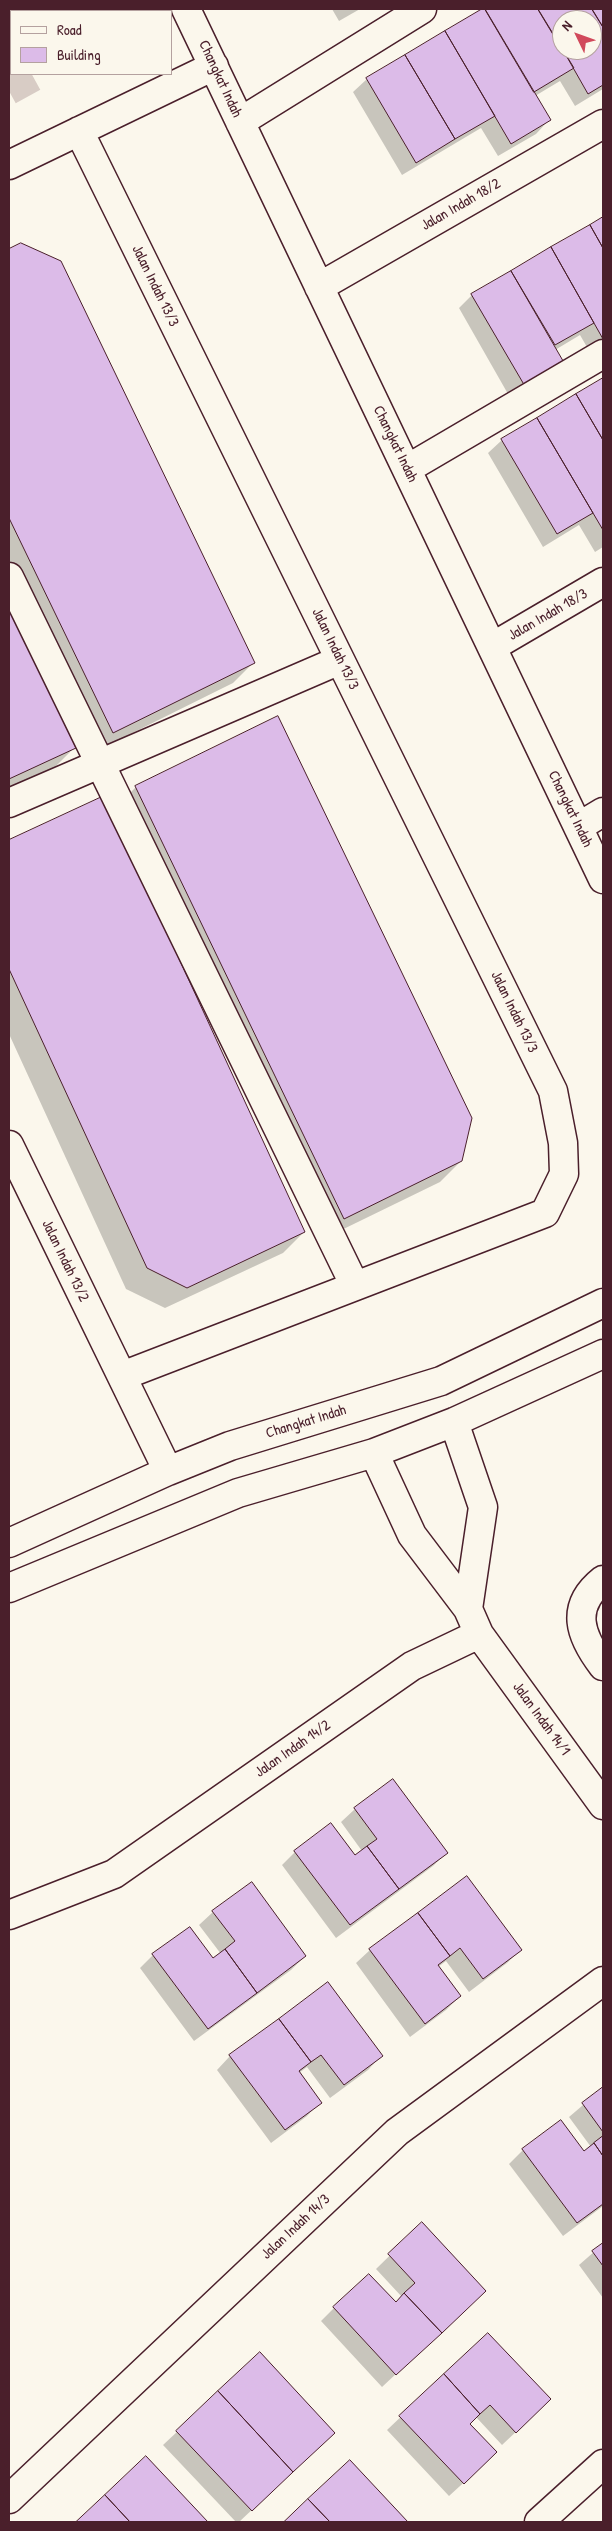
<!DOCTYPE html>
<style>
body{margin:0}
#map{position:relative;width:612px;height:2531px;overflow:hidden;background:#fbf7ec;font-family:"Patrick Hand",sans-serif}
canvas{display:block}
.frame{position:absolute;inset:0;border:10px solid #4a1f2b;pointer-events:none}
.legend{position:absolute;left:10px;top:10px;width:162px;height:65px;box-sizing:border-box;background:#fbf7ec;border:1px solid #b4a19f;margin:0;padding:6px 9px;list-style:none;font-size:15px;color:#4a1f2b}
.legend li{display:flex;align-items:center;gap:10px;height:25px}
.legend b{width:25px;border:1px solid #b4a19f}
.north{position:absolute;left:552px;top:10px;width:50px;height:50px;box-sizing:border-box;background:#fbf7ec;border:1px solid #b4a19f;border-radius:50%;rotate:312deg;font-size:14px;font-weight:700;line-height:20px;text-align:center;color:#4a1f2b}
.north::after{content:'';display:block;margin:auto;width:18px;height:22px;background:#d1495b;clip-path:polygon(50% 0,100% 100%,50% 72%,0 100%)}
</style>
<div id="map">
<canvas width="612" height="2531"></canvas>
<div class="frame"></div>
<ul class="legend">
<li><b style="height:6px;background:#fbf7ec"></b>Road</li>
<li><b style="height:14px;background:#dcbbe8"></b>Building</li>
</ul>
<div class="north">N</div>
</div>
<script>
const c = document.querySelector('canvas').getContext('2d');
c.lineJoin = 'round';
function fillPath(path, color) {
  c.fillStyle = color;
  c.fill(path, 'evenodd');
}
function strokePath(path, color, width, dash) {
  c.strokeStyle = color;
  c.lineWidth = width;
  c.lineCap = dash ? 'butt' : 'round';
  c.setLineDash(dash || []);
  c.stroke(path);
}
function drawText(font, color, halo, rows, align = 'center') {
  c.font = font + ' "Patrick Hand",sans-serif';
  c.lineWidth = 4;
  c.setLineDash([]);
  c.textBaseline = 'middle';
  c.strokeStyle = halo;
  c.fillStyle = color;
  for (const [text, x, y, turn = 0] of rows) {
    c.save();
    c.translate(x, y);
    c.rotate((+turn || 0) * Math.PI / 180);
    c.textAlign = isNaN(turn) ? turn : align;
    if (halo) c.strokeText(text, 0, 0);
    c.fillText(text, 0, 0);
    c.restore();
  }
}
fillPath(new Path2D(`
 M332 9H360L339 21Z
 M484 9H603V89L575 106 560 81 535 96 549 120 536 134 498 156 481 128 402 175 353 92 367 79ZM562 20H592V50H562Z
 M603 218V347L591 354 580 335 555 350 512 401 459 308 472 295Z
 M21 244 254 662 233 683 92 753 9 581V250Z
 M603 379V547L595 552 579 525 543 547 488 453 502 440Z
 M9 606 74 748 53 769 9 790Z
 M136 787 461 1161 440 1182 323 1239 115 808Z
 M104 798 304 1232 283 1253 165 1308 126 1289 9 1034V841Z
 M355 1809 446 1853 433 1866 336 1938 282 1865 295 1852 355 1856 362 1851 341 1822Z
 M467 1878 520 1950 507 1963 469 1992 446 1961 438 1967 460 1996 446 2010 410 2037 356 1963 370 1950Z
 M213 1912 305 1956 291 1970 194 2041 140 1968 153 1955 213 1960 221 1954 199 1925Z
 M328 1984 381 2056 368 2070 330 2098 307 2067 299 2073 320 2102 307 2116 271 2143 217 2070 230 2056Z
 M603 2088V2206L563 2236 509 2164 523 2150 561 2122 583 2152 591 2147 569 2117Z
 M422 2224 471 2304 382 2387 321 2321 334 2308 396 2303 402 2297 376 2269Z
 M603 2244V2298L579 2265Z
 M488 2334 536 2413 502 2445 476 2417 469 2424 482 2466 449 2496 387 2430Z
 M260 2354 320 2446 239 2522H236L163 2445Z
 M146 2458 207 2522H77Z
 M350 2462 407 2522H286Z`), '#0003');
const building = new Path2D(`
 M482 9H485L551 120 511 144 445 31Z
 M485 9H538L574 68 534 92Z
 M538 9H592L603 27V85L588 94 563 50H592V20H562V49Z
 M592 9H603V27Z
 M445 31 495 116 455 139 405 55Z
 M405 55 455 139 416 163 366 78Z
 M603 217V248L590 225Z
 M590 225 603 248V339L551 247Z
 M21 243 61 261 255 663 113 733 9 518V249Z
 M551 247 594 323 555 345 511 271Z
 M511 271 566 366 526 388 471 294Z
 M603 378V440L576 394Z
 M576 394 603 440V530L537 418Z
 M537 418 593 513 557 534 501 439Z
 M9 603 76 748 9 779Z
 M278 716 472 1118 462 1161 344 1219 135 786Z
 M104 796 305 1232 187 1288 147 1268 9 969V840Z
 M393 1779 448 1853 399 1889 367 1846 377 1839 354 1808Z
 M331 1823 355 1855 367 1846 399 1889 350 1925 294 1851Z
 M467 1876 522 1950 483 1979 460 1948 450 1956 418 1913Z
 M252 1882 306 1956 257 1993 225 1949 235 1941 212 1911Z
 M418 1913 450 1956 438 1965 461 1996 425 2024 369 1949Z
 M190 1927 213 1958 225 1949 257 1993 208 2029 152 1954Z
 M328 1982 383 2056 344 2085 321 2055 311 2062 279 2019Z
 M279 2019 311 2062 299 2071 322 2103 285 2130 229 2055Z
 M603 2087V2132L582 2103Z
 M561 2120 584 2151 594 2143 603 2156V2204L577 2223 522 2149Z
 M603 2136V2156L594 2143Z
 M422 2222 486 2291 442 2333 404 2293 415 2283 388 2254Z
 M603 2243V2266L592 2251Z
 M369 2274 396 2302 404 2293 442 2333 396 2375 333 2307Z
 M488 2333 551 2399 516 2433 490 2405 480 2414 444 2374Z
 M260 2352 335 2433 293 2472 218 2391Z
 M444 2374 480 2414 470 2424 497 2452 464 2484 399 2416Z
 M218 2391 293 2472 252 2511 176 2431Z
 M146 2456 208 2522H130L105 2495Z
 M350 2460 408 2522H330L308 2499Z
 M105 2495 130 2522H76Z
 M308 2499 330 2522H284Z`);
fillPath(building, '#dcbbe8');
strokePath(building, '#4a1f2b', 1);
strokePath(new Path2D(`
 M43 9 45 11
 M9 91 40 74`), '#d8ccc5', 28, [28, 14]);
const minor = new Path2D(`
 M186 9 603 879
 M240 122 422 9
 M79 131 553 1091 563 1143 564 1174 545 1213 122 1376
 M9 165 214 66
 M319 287 603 124
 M407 469 603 354
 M9 577 355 1286
 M492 647 603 582
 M9 803 340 660
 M578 827 603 812
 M9 1145 168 1471
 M454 1422 483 1507 468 1609
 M374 1453 412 1535 468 1609 479 1634 603 1805
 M9 1543 168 1471 230 1446 441 1381 603 1303
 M603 1580C569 1607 580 1636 603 1666
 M9 1588 238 1493 374 1453 454 1422 603 1354
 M9 1915 114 1874 412 1666 479 1634
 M9 2499 397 2132 603 1981
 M539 2522 603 2464`);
strokePath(minor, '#4a1f2b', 31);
strokePath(minor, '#fbf7ec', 28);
drawText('15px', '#4a1f2b', '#fbf7ec', [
 ["Changkat Indah",220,79,65],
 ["Jalan Indah 18/2",461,205,-30],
 ["Jalan Indah 13/3",155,286,64],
 ["Changkat Indah",395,444,64],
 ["Jalan Indah 18/3",548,615,-30],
 ["Jalan Indah 13/3",335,649,64],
 ["Changkat Indah",570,809,64],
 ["Jalan Indah 13/3",514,1012,64],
 ["Jalan Indah 13/2",65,1261,64],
 ["Changkat Indah",306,1422,-17],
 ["Jalan Indah 14/1",541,1719,54],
 ["Jalan Indah 14/2",293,1749,-35],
 ["Jalan Indah 14/3",296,2227,-43]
]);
</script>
